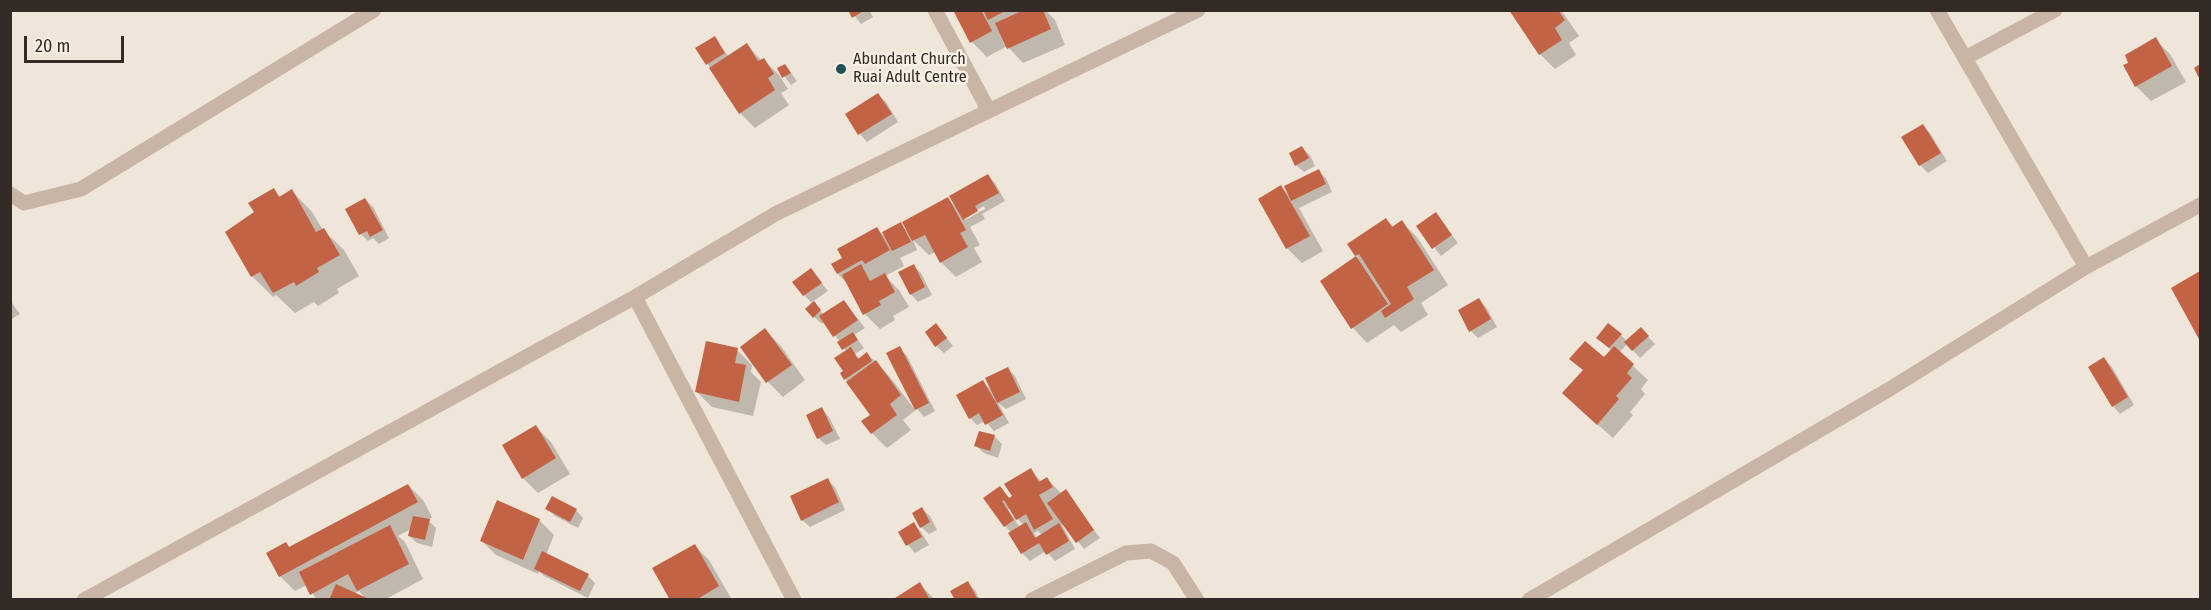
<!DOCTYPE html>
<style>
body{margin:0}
#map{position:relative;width:2211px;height:610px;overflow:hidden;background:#f0e5d9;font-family:"Fira Sans Condensed",sans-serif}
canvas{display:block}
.frame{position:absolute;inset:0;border:12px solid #342b26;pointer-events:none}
.scale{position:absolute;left:24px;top:36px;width:100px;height:27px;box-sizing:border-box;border:3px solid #342b26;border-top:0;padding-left:8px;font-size:18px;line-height:21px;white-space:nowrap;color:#342b26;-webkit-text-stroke:4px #f8efe5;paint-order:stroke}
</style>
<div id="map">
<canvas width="2211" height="610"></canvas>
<div class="frame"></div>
<div class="scale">20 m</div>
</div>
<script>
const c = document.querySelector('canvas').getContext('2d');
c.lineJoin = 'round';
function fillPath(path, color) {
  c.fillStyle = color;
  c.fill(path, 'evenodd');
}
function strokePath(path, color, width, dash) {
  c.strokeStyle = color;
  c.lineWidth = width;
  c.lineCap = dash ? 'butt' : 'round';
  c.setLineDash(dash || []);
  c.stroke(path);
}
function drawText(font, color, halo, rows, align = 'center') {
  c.font = font + ' "Fira Sans Condensed",sans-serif';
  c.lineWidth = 5;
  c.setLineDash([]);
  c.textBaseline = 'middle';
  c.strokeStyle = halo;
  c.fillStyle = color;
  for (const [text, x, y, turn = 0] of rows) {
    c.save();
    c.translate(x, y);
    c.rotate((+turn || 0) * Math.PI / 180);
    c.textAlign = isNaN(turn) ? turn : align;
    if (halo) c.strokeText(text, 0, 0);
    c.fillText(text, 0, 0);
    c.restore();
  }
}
fillPath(new Path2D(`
 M850 10H869L873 17 861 24Z
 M955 10H1045L1055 20 1065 45 1023 63 1007 46 987 57 972 42Z
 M1511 10H1561L1579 36 1569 43 1576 55 1555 69 1540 54Z
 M714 38 729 57 747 45 762 61 764 60 779 75 788 89 781 93 789 105 755 128 740 113 697 48Z
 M2155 39 2170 54 2186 82 2151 101 2136 86Z
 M785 65 797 81 791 85 779 69Z
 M878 95 886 102 898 122 867 142 860 134 847 115Z
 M1923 126 1930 133 1947 161 1928 173 1920 165Z
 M1302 148 1310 155 1315 166 1304 172 1296 165Z
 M1318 171 1326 178 1332 192 1299 208 1323 251 1302 263 1287 248 1260 199 1281 187 1290 196Z
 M988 176 995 183 1005 201 982 214 985 219 970 227 980 245 974 248 982 262 956 277 941 262 936 252 929 255 913 240 917 250 900 258 904 266 885 276 899 290 909 307 893 316 895 320 880 329 865 314 848 284 838 274 833 264 844 259 877 229 887 239 900 224 907 231 948 199 956 207ZM984 206 985 209 965 220V217Z
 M273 190 281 197 292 191 312 212 323 230 344 250 359 276 337 289 339 293 318 306 314 302 295 313 276 295 273 297 252 276 256 213Z
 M365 199 373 207 389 238 379 244 373 238 368 241 361 234Z
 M1436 214 1458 243 1441 256 1418 226Z
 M1386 220 1394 227 1402 222 1417 237 1448 285 1421 303 1428 315 1401 332 1394 325 1367 343 1353 328 1322 281 1358 257 1356 255Z
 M913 266 921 273 932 295 918 302 911 294Z
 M811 270 828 291 812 302 824 315 844 302 865 328 854 335 864 348 855 354 860 359 867 354 876 362 890 377 915 410 917 409 888 354 899 348 907 356 935 411 924 417 917 409 903 420 911 430 887 448 872 433V415L842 374 845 371 847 352 825 321 822 324 814 317 813 304 804 295Z
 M2200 273V338L2173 289Z
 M10 300 20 314 10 320Z
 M1479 300 1486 307 1497 327 1478 338 1471 331Z
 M936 325 953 346 944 353 936 346Z
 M1641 329 1655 344 1640 358 1627 344 1619 353 1648 380 1641 389 1645 394 1630 412 1633 415 1613 438 1579 408 1584 371 1571 358 1604 360 1612 351 1598 338 1621 335 1627 341Z
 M765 330 780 345 805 380 783 397 768 382 742 347Z
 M737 350 752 365 751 372 761 382 753 416 712 407 697 392Z
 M2104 359 2112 367 2134 405 2120 414 2113 406Z
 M1008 369 1015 376 1026 399 1006 409 998 403 1009 423 994 431 985 421 977 425 970 418 983 382 993 392Z
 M822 409 829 417 840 439 826 445 818 438Z
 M536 427 551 442 570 474 538 493 523 478Z
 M980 433 995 437 1002 444 998 458 984 453 976 446Z
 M1030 470 1042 482 1047 479 1062 494 1065 491 1100 538 1084 549 1064 524 1062 525 1075 549 1055 561 1046 551 1030 561 1022 553 1012 533 1005 526 1000 488 1010 499 1014 496ZM1011 508 1015 516 1013 517 1008 509ZM1015 517 1024 525 1020 528 1014 518ZM1038 531 1042 535 1037 538 1034 533Z
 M827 480 835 487 845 510 810 527 802 520Z
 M408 485 423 500 432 517 428 520 436 528 432 547 417 543 409 536 411 529 398 536 405 542 423 579 384 600H317L307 585 295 591 280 576 290 549ZM359 591 366 599 354 594Z
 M547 508 576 510 583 518 578 528 555 516Z
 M922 509 930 516 937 530 929 534 921 527Z
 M539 520 554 535 546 555 588 576 595 583 588 598 544 576 539 571 538 574 496 555 481 540Z
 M914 524 921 532 929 545 915 553 908 545 900 532Z
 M694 545 709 560 732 600H672Z
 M967 583 975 590 980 600H957Z
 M920 584 935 600H895Z`), '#0003');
fillPath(new Path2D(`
 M848 10H865L852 18Z
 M953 10H981L992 31 970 43Z
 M983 10H1007L988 20Z
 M1024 10H1043L1051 29 1007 49 995 23Z
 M1509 10H1558L1565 20 1555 28 1562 40 1539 55Z
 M715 36 725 53 706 65 695 48Z
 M2156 37 2172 66 2135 87 2123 65 2128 63 2125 55Z
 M747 43 758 61 764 58 774 74 768 78 775 90 739 114 709 68Z
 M785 64 791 73 782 78 777 68Z
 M2200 64V80L2194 68Z
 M878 93 892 114 858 135 845 114Z
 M1923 124 1941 153 1919 166 1901 137Z
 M1302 146 1309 158 1295 166 1289 153Z
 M1319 169 1326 184 1291 201 1284 186Z
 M988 174 999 193 975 206 978 211 963 220 949 196Z
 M1281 185 1310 236 1286 249 1258 199Z
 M274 188 279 197 292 189 316 232 324 228 340 255 317 268 319 272 296 286 294 282 273 293 260 272 251 277 225 232 254 212 248 203Z
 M948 197 966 230 960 233 968 247 940 263 925 235 912 241 902 222Z
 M365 198 383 230 370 237 367 231 359 235 345 209Z
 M1436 212 1452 235 1432 249 1416 226Z
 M1386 218 1392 227 1402 220 1434 270 1407 287 1414 299 1385 318 1381 311 1391 304 1359 254 1355 256 1347 244Z
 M901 222 911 242 892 251 882 232Z
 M877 227 890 250 865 264 862 260 837 274 831 264 842 258 837 249Z
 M1356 256 1388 304 1351 329 1320 281Z
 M861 264 870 281 885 273 895 292 879 301 881 305 863 315 842 275Z
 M914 264 925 287 910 295 898 272Z
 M811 268 822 283 803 296 792 282Z
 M2200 271V341L2171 288Z
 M1479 298 1491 319 1469 332 1458 310Z
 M844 300 858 320 833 337 819 316Z
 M814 301 821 310 813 318 805 309Z
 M936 323 947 338 935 347 925 332Z
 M1608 323 1622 334 1609 348 1596 338Z
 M1641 327 1649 336 1632 351 1624 342Z
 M765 328 792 365 766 383 740 347Z
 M853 332 858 340 842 350 837 342Z
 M706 341 738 348 735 363 746 365 739 402 695 392Z
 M1585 341 1604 357 1614 346 1634 364 1627 373 1632 378 1616 396 1619 399 1597 425 1562 393 1583 370 1569 359Z
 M900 346 929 403 915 410 886 353Z
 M851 347 858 359 867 352 872 361 844 380 840 373 843 371 834 358Z
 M2104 357 2128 397 2112 407 2088 367Z
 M876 360 901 395 890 404 897 415 871 434 861 421 870 415 846 382Z
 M1008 367 1020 392 997 403 985 378Z
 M983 380 1003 415 985 425 979 413 969 419 956 395Z
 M822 407 833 431 817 439 806 415Z
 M536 425 556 458 522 479 502 445Z
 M979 431 995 435 990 451 974 446Z
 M1031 468 1039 482 1047 477 1053 487 1039 495 1053 519 1034 530 1026 514 1016 520 1004 500 1002 501 1014 520 1004 527 983 498 1000 486 1009 498 1012 496 1004 484Z
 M828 478 839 502 801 521 790 496Z
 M408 484 418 502 279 577 266 553 286 542 289 547Z
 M1066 489 1094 530 1076 543 1047 503Z
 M552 496 577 509 570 522 545 509Z
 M497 500 540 519 523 560 480 541Z
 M922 507 930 522 920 528 912 513Z
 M413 516 430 519 425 540 408 536Z
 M914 522 922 537 906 546 898 532Z
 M1026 522 1035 538 1059 523 1069 541 1046 555 1039 543 1021 554 1008 533Z
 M390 525 409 564 357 591 348 574 310 595 299 572Z
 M695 544 719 586 696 600H670L652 568Z
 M542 551 589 574 580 591 534 569Z
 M968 581 977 598 955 600 950 591Z
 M920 582 930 600H892Z
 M336 584 371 600H329Z`), '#c26346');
strokePath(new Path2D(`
 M935 10 989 111
 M1937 10 2086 267
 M1965 58 2055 10
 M10 194 24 203 81 189 374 10
 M635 297 794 600
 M84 600 635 297 777 213 1198 10
 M1032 600 1126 553 1151 551 1173 563 1197 600
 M1529 600 1888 390 2086 267 2200 205`), '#c8b5a6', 15);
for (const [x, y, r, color] of [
 [841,69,6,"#1e5054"]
]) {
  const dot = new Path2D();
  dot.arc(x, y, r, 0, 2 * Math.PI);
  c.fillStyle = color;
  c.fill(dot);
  strokePath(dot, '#f8efe5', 2);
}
drawText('16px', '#342b26', '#f8efe5', [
 ["Abundant Church",853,60],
 ["Ruai Adult Centre",853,78]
], 'left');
</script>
